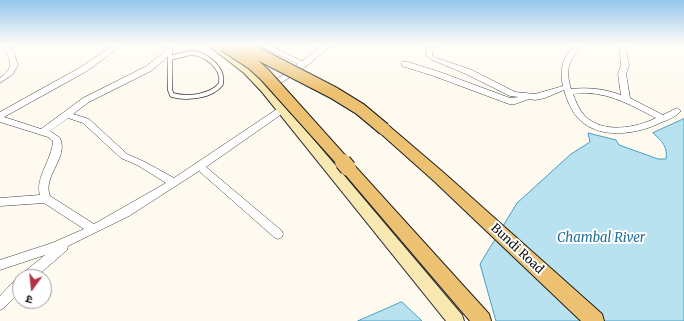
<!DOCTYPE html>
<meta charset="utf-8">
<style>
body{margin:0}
#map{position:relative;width:684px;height:321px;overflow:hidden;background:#fefaf0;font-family:Merriweather,"Noto Sans Devanagari",serif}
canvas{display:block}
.north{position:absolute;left:12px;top:269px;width:40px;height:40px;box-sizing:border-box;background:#fff;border:1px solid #9f9f9f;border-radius:50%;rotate:195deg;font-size:11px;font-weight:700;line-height:16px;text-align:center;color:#0e0e0e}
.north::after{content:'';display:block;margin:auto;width:14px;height:18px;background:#b23246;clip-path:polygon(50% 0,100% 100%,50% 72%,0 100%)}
</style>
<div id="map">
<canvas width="684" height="321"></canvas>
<div class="north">उ</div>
</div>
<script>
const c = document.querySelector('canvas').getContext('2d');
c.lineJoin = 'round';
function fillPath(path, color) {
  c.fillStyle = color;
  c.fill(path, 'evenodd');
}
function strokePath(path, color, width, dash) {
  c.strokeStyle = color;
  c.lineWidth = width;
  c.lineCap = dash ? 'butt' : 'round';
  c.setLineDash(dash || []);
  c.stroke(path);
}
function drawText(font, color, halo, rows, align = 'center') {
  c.font = font + ' Merriweather,serif';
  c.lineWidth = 4;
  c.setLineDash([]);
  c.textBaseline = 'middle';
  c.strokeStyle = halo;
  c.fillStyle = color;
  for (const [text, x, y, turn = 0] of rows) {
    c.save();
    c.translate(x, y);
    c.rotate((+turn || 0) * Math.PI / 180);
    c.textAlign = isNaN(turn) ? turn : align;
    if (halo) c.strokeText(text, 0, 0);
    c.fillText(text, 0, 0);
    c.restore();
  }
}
const water = new Path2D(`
 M684 119V321H496L480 264 517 203 571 154 590 142 588 133 616 140 619 145 658 159H666C668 147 662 141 653 133Z
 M402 302 422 321H358Z`);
fillPath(water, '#b9e2f1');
strokePath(water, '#479ec1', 1);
const lane = new Path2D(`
 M170 52V58
 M190 53C205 53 224 67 221 84 211 97 187 99 172 95L170 90V58Z`);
const street = new Path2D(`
 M2 45H9L15 56 18 65 13 74 0 83V78C16 67 10 59 2 45Z
 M114 45H122L87 71 4 117 41 129 83 98 145 67 166 51V45H172V53L151 71 89 102 73 114 89 119 127 154 145 162 174 178 280 107H286L287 109 286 111 206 167 282 231 283 234 282 237 278 239 274 237 199 171 129 216 68 246 67 250 36 277H21L23 273 45 255 0 270V260L52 243 84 229 44 203 0 206V198L40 195C35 177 52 160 53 141L48 137 0 122V112L81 67ZM68 118 83 123 121 158 139 166 166 183 94 224 50 196C42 176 69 158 60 138L50 131Z
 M259 45H268L302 61 323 45H331L307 66 270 90H267V86L298 64Z
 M429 45H436L432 51V55L434 57 472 70 515 92 535 94 563 86C559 70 563 56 575 45H582C569 60 565 69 571 89 589 87 605 89 621 95L618 74 621 65 619 45H625L629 65 626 74 630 98 663 115 677 108 681 111C676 117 667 120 660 123 638 134 600 140 580 120 572 113 567 100 564 90L545 98 535 100 529 99 515 104H509L431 75 402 66V62H408L437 71 510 98 519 97 510 96 466 74 430 59 426 55V51ZM587 93C613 94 634 107 656 118 636 128 603 134 585 116 579 110 576 102 573 94Z
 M20 277V291L4 308 0 310V296L16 279Z`);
const secondary = new Path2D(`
 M208 45H218L250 69 270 88 462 315 464 321H446L262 92 244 73Z`);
const primary = new Path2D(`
 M384 124 389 126 444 173 602 314 604 321H581L434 181 379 132 377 129 379 126Z
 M348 162 353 164 489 314 491 321H470L343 172 341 168 343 164Z`);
strokePath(lane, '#414141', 5.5);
strokePath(street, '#414141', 1);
strokePath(secondary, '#303030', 2);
strokePath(primary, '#1f1f1f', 2);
strokePath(lane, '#fff', 4);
fillPath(street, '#fff');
fillPath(secondary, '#f8e8b1');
fillPath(primary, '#ecc172');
const primaryBridgeFar1 = new Path2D(`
 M224 45 253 64 265 75 344 163
 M241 45 334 93 360 109 384 129`);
const primaryBridge = new Path2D(`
 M343 162 348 168`);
strokePath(primaryBridgeFar1, '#1f1f1f', 14, []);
strokePath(primaryBridge, '#1f1f1f', 18, []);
strokePath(primaryBridgeFar1, '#ecc172', 12);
strokePath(primaryBridge, '#ecc172', 16);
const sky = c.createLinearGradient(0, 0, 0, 90);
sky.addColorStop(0, '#95c6ec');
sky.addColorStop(0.5, '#fffdf8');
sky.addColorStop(1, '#fffdf800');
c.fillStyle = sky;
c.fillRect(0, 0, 684, 90);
drawText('12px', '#0e0e0e', '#fff', [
 ["Bundi Road",517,249,43]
]);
drawText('italic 13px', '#226f95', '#fff', [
 ["Chambal River",601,238]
]);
</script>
